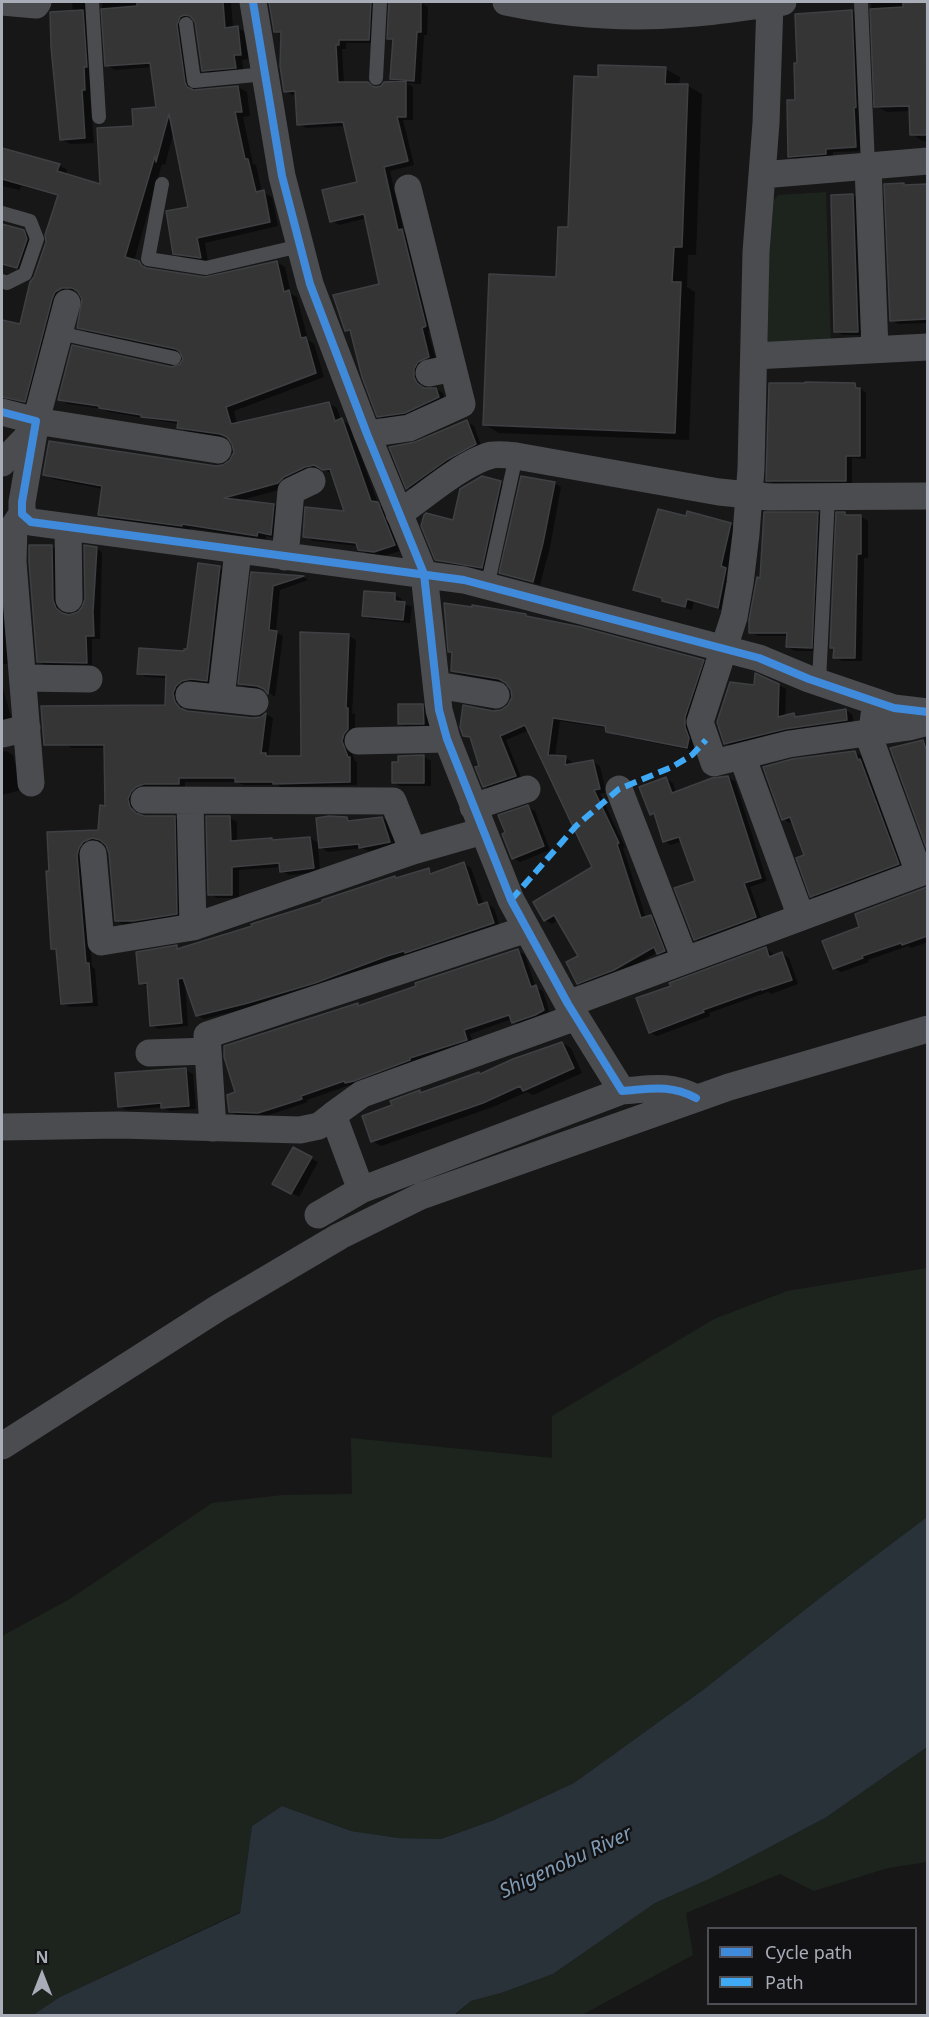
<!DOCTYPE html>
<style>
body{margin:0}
#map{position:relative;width:929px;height:2017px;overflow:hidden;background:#171717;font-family:"Noto Sans",sans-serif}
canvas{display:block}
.frame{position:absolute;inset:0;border:3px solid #a8adb8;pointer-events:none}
.legend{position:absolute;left:707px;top:1927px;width:210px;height:78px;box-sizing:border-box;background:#111113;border:2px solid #4d4f55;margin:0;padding:8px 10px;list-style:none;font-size:18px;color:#a8adb8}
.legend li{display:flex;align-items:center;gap:12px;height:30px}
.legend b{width:30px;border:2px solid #4d4f55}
.north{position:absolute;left:12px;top:1945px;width:60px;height:60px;-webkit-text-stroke:4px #111113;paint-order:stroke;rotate:0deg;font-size:16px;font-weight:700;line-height:24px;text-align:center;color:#a8adb8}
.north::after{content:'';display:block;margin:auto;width:21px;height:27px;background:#a8adb8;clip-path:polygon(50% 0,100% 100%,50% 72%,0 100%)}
</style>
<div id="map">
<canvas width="929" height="2017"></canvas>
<div class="frame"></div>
<ul class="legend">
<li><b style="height:8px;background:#408adc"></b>Cycle path</li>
<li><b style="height:8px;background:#3fa9f5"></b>Path</li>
</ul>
<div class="north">N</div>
</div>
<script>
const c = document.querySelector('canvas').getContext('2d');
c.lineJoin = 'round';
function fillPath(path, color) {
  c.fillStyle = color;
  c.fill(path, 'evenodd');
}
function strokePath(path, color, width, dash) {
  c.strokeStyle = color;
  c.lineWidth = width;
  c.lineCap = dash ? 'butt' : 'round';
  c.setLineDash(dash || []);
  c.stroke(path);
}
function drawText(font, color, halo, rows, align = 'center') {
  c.font = font + ' "Noto Sans",sans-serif';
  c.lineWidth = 5;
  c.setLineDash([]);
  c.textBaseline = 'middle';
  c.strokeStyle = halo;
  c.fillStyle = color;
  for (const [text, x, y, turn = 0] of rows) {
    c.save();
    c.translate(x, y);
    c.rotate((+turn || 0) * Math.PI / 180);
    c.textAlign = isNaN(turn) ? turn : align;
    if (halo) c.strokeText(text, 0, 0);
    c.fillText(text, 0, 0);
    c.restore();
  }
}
fillPath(new Path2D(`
 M826 192 831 346 772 349 762 340 765 211 778 195Z
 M927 1268V1517L825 1594 703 1690 574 1783 494 1820 441 1839 398 1838 351 1831 282 1806 252 1826 240 1912 60 1997 33 2015 2 2016V1636L70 1599 212 1503 283 1495 352 1494 351 1438 552 1458V1416L714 1319 787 1291Z
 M927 1747V1862L888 1868 814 1891 780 1874 686 1913 693 1955 582 2015 454 2016 471 2001 501 1993 553 1974 655 1903 709 1879 825 1818Z`), '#1d241e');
fillPath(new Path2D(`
 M927 1517V1747L825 1818 709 1879 655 1903 553 1974 501 1993 471 2001 454 2015H33L60 1997 240 1913 252 1826 282 1806 351 1831 398 1838 441 1839 494 1820 574 1783 703 1690 825 1594Z`), '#2a3239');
fillPath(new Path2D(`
 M72 2H95L94 94H90L94 143 70 144 61 139 73 12Z
 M102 2H231L233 28H238L246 33 249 59 242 60 244 72 212 75 203 70 195 18 186 25 185 31 195 91 238 87 247 92 250 116 243 117 253 164 256 165 262 192 272 197 278 226 205 243 208 262 184 258 175 253 190 208 174 131 165 165 162 164 134 261 149 270 205 278 277 262 285 267 291 294 297 297 308 340 314 344 324 377 234 411 237 424 328 403 337 408 341 420 350 425 378 504 386 509 403 550 384 556 368 554 359 549 358 546 313 541 304 536 346 513 332 474 324 469 314 471 286 488 238 501 274 505 282 510 280 539 266 536V540L191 528 190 530 108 519 99 514 103 489 53 479 44 474 216 467 225 466 232 460 235 453 230 439 187 432 179 427V424L109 412 103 409 68 404 60 399 173 368 181 366 184 361 182 352 87 332 79 327 83 298 80 292H73L33 405 15 401 2 403V347H5L21 326 47 242 59 196 21 186 20 190 2 186V149L59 165 67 170 66 175 101 186 134 127 158 109 152 67 115 70 106 65Z
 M270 2H313V3L371 2 378 6 376 43H346V49H342L344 84 368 83 375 88 399 83 392 78 394 42 389 38 421 3 428 7 427 35H424L421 84 406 83 413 87V120H403L414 165 390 171 404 232 409 235 433 330 428 331 436 361 420 382 424 389H436L443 393 445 401 412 416 386 420 378 416 351 333 346 330 380 285 367 218 339 225 332 221 358 184 345 126 306 128 299 124 297 95H292L285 91 282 35 275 31Z
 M871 2H928V141H922L912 134 911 111 887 112 876 106Z
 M852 11 859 15 863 151 833 152V157L796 160 789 156 796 101 798 64Z
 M665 69 680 77 679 86H688L702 94 696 255H688L687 287 695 292 689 440 499 433 484 424 558 278 599 78Z
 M886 185H928V323L898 324 891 320Z
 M853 195 860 200 865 335H843L836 331Z
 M2 226 23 231 31 236 25 271 2 265Z
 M855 384 866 393V459L852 458V484H774L767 480Z
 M467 422 474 426 482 448 415 492 408 488 416 444Z
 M501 483 508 487 489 571 444 563 437 559 454 521Z
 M554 483 561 487 550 547 540 585 508 576 501 572Z
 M818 514 825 518 818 651H795L788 647V636H758L751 632 761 580Z
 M845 514 850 517H861L868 521V558H864L862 661H842L835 657V650L831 647Z
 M687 518 730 524 738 528 728 571 733 573 725 611 694 602 692 610 670 604 664 599 642 593 635 589Z
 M31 547H52L58 550 59 604 62 612 69 616 78 614 84 608 96 548 102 552 100 639H92V666L45 665 38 662Z
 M199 565 220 568 227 572 214 684 180 697 182 707 185 712 253 719 261 718 266 714 273 718 268 756 303 757 349 636 356 640 352 713 355 714V733L349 746 355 761 357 762V785L281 787 278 785H244L237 782H185V788L135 804 137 813 140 816 174 817 181 822 184 917 141 924 124 925 116 920 110 852 105 843 100 842 91 845 84 860 92 967 95 969 98 1006 69 1007 62 1003 58 952 52 948 48 833 99 831 106 807 105 748H72L65 744 167 707V678L146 677 139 673 188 650Z
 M253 573 303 577 308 580 280 590 276 632 283 636 275 697 266 690 247 688 240 684Z
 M395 595 402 599V603L412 607 410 623 370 619 363 615Z
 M2 611 10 616 14 664H2Z
 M530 618 703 661 710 665 694 751 615 735 608 731 607 728 560 721 555 757 566 758 572 762V765L593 762 600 766 606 792 600 794 625 847 623 848 646 918 650 916 657 920 671 955 665 957 658 952 621 973 585 987 578 983 580 957 558 920 552 924 545 920 594 868 529 730 506 740 522 780 491 790 484 786 481 767 471 739 464 735 493 712 501 711 510 706 513 697 512 690 508 683 459 674 452 670Z
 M2 684 12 721 2 723Z
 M779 685 786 689 785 717 794 715 799 718 845 710 852 714 854 723 733 747 725 743 756 686Z
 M422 706 429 710 431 727 407 728 400 723Z
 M923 741 928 744V846L892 749Z
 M6 751 13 755 21 790 2 795V752Z
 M854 752 862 756 864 763 867 764 905 868 819 900 812 896 806 856 794 822 790 823 783 819Z
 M399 757H424L431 761V786H400L393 782Z
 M727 777 735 781 767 881 750 887 762 921 702 943 695 939 697 882 682 841 671 845 664 841 656 816 652 814 666 779 673 783 676 793Z
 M527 807 535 811 550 850 520 862 513 858Z
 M230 818 237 822V842L271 839 276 842 310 838 320 844 347 818 354 822 382 818 389 822 396 846 368 851 362 848 328 852 318 846 320 872 289 875 281 871V867L239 870V898H217L209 894Z
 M464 864 471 868 484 905 487 904 494 908 500 927 256 1006 204 1019 197 1015 185 981 188 1026 158 1029 151 1025 148 987 141 983 138 953 177 947 181 949 428 870 435 874Z
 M928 889V942L911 948 908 946 868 960 869 962 841 972 834 968 861 928 857 915Z
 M766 949 773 953 774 957 782 954 789 958 798 984 771 994 768 992 709 1013 710 1016 657 1036 650 1032Z
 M518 951 525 955 536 988 543 991 550 1014 520 1026 512 1019 470 1034 473 1043 353 1087 350 1085 307 1100 308 1102 266 1116H238L231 1111 237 1093 225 1047 418 987Z
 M562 1043 571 1048 582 1073 533 1095 527 1092 493 1107 381 1146 372 1141 393 1106 419 1092 422 1093 480 1076Z
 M185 1070 193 1074 196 1109 170 1111 162 1107 127 1110 119 1106Z
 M293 1149 318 1162 299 1197 274 1183Z`), '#0007');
const building = new Path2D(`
 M137 2H223L225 28 238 26 241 55H234L236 68 202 71 195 22 190 16 184 15 180 17 177 25 185 82 187 87 194 90 238 86 242 112H235L245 159H248L256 192 264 190 270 222 197 238 201 258 173 254 166 211 188 207 169 114 156 162 155 156 125 257 139 261 142 266 147 268 205 277 277 261 284 292 289 290 301 338 306 337 316 373 226 407 231 424 329 402 335 421 342 418 371 501 378 502 395 545 374 552 358 550 356 543 303 537 305 507 344 511 330 469 323 470 314 465 305 467 284 477 278 483 224 498 274 504 271 535 258 532 257 536 182 524V526L98 515 102 486 43 475 49 441 216 466 223 465 230 460 234 452 232 444 227 437 220 434 177 428 178 421 141 417V415L99 408V406L58 400 72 345 172 367 180 364 183 359 180 352 176 349 77 328 82 299 78 292 72 288H62L55 292 52 299 25 402 2 397V320L20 324 30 282 34 277 46 242 45 235 58 195 2 179V148L60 164 57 171 100 184 97 128 133 126 132 109 156 107 150 63 105 66 101 9 137 6Z
 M269 2H371L369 40H339V45H336L338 82H368L372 86 376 87 381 86 384 82 406 81V117H397L408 161 384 167 398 230 402 229 426 326 422 328 429 357 418 362 414 369V377L417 383 424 388H436L439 397 405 413 377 417 362 377 350 330 345 331 333 295 379 284 364 214 330 222 322 190 357 182 343 122 297 125 295 91 284 92 280 66 281 32H274Z
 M389 2H421V32H417L414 81 390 79 393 39H387Z
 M926 2 927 135H910L909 106 874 107 870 9 903 7V3Z
 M83 10 87 67H84L85 90H82L85 138 60 140 51 47 50 12Z
 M852 10 856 107 854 108 856 147 826 149V154L788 157 787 100H795L794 63H797L795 14Z
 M598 65 666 67 665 84H688L682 247H674L672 282H681L675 433 483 425 489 274 556 277 558 227H568L574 76 598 77Z
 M904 183V185L927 184V319L890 321 884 184Z
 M853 194 858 332H834L831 195Z
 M2 224 24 230 27 239 17 268 2 264Z
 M805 382 855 383 856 388H860V456H846V481H766L769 383H805Z
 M467 420 476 444 448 459 406 489 389 447 415 442Z
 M482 476 501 481 482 568 435 560 421 526 424 515 426 513 453 520 460 489Z
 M521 476 555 482 543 543 533 582 499 573Z
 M658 509 686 516 687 511 731 523 721 566 726 568 718 608 687 599 685 607 662 601V598L633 590Z
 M764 512H818L812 648 786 647 787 633H749V620L757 577 760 578Z
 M836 512H845V515H861V554H857L855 658H833L834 648H830Z
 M29 545H52L53 600 56 608 62 613 69 615 78 612 82 607 85 599 84 545 97 547 93 612 94 636H86L87 663 37 662 29 562Z
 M198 563 220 566 207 681 191 679 182 681 176 686 173 693 175 702 180 708 187 711 253 718 261 717 266 713 261 753H266V756H301L300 632 349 634 346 708H348V729L344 734 342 741 348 757H350V782L273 784V782H235V778H179V784H144L136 787 131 792 128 799 130 807 136 813 144 816H175L177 914 133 921H115L109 853 106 845 100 840 92 838 83 842 79 848 77 855 86 963H89L92 1002 61 1004 56 949H51L46 871H49L47 832 98 830 100 805 105 806 104 745H44L41 706 165 705 166 675 137 674 139 648 184 651V649H187Z
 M251 572 304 576 273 586 269 630 277 631 268 694 264 689 257 686 238 684Z
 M364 591 395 593V601L405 602 403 620 362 616Z
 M444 603 472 607V605L526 614V616L581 627 704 660 685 717V727L689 738 687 748 606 732 605 726 553 718 548 755 566 756 565 765 593 760 600 789 594 790 619 843 617 844 641 918 651 915 665 951 657 954 654 947 614 970 577 984 566 962 578 956 554 915 544 921 533 902 592 867 525 725 500 736 516 776 483 787 475 767 479 766 470 737 463 736 460 727 463 705 493 711 501 710 508 705 512 697 511 690 506 683 499 679 451 671 452 652H448Z
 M755 673 779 684 778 717 794 713 795 717 846 709 847 720 785 729 724 744 717 722 730 682 754 685Z
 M398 704H423L424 724H398Z
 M923 740 927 752V850L890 748Z
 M855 751 858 760 860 759 899 864 810 897 796 858 804 855 790 817 782 820 763 767 792 759Z
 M424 755V783H392V762H398V756Z
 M728 776 761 878 744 883 756 917 694 940 674 888 695 881 679 837 663 842 654 813 650 815 639 787 666 777 672 793 712 778Z
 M528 805 544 846 512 859 502 834 505 832 498 815Z
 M206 816H230L231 841 272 838V840L310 837 314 868 280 872 279 863 232 867V895H208Z
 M329 816 347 817 348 821 382 817 390 842 359 848V844L319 848 316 818Z
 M464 862 478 905 487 902 494 923 405 953 404 951 387 956 315 983 248 1003 196 1016 183 978 178 979 182 1023 150 1026 147 983 139 984 136 952 177 945V949L252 926 251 924 322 902V900L395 876 396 878 429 868 430 874Z
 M927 887V936L902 945 901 943 862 956 863 958 833 969 822 941 859 927 855 914Z
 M766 947 769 957 782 952 792 980 762 990V989L703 1010 704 1012 649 1033 636 998 671 986 669 983Z
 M518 949 531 987 536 985 544 1010 535 1015 512 1023 509 1015 464 1030 467 1040 410 1058V1060L354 1081 345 1083 344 1081 301 1096 302 1099 258 1113 229 1112 227 1095 235 1092 224 1057V1046L358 1003V1006L416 986 415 983Z
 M562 1042 574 1068 523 1091 520 1086 483 1103 371 1142 362 1116 392 1105 390 1101 420 1090V1093L479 1072 480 1074 513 1059Z
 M186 1068 189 1106 161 1108V1103L118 1107 115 1073Z
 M293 1147 312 1157 291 1194 272 1184Z`);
fillPath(building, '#353536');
strokePath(building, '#3f4043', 1.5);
strokePath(new Path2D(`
 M92 2 99 117
 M861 2 868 166
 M186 24 194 81 265 74
 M376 78 380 2
 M162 184 148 259 206 268 300 246
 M2 213 30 221 37 239 25 274 7 283 2 281
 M59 333 174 358
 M487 587 516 456
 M819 682 828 496`), '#4b4c50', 14);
strokePath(new Path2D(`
 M2 2 36 5 38 2
 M253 2 282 176 310 284 367 434 424 574 439 710 447 739 511 900 568 1004 622 1091C651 1089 669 1084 696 1098
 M506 2C564 14 624 19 683 14 717 12 750 6 783 2
 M770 3 766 123 756 252 751 469 746 534 740 583 734 617 700 722 714 763 789 744 909 727 928 722
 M868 166 875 349
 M762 175 928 161
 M67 303 36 421 218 450
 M754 356 928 347
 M429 373 453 368
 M2 412 36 421 22 502V514L31 522 464 580 759 658 809 679 894 708 928 712
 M367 434 409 428 462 404 408 188
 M2 463 34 430
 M22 514 14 526 13 562 31 783
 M399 514C423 497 465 461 492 455 499 454 508 455 516 456L719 492 769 497 928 496
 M68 527 69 599
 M285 557 291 491 312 481
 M23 678 89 679
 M437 685 496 695
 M189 695 255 702
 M221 698 238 551
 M874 715 871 742 919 873
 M2 734 27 728
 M358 741 447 739
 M742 756 801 917
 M619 789 685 960
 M144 800 393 801 413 851
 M190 801 193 927
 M473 807 527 789
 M93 854 101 942 193 927 413 851 483 831
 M568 1004 928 870
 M149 1053 208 1051
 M333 1115 362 1094 576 1017
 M2 1127 119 1125 300 1130 319 1126 333 1115 361 1190
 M213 1128 207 1035 527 929
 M318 1215 361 1190 622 1091
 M2 1446 218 1308 340 1236 421 1196 729 1087 928 1029`), '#4b4c50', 27);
strokePath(new Path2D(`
 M511 900 576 826 619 789 672 767 692 755 706 740`), '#3fa9f5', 6, [12, 6]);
strokePath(new Path2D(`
 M253 2 282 176 310 284 367 434 424 574 439 710 447 739 511 900 568 1004 622 1091C651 1089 669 1084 696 1098
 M2 412 36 421 22 502V514L31 522 464 580 759 658 809 679 894 708 928 712`), '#408adc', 8);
drawText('italic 20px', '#7f9bb3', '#111113', [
 ["Shigenobu River",566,1863,-25]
]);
</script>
